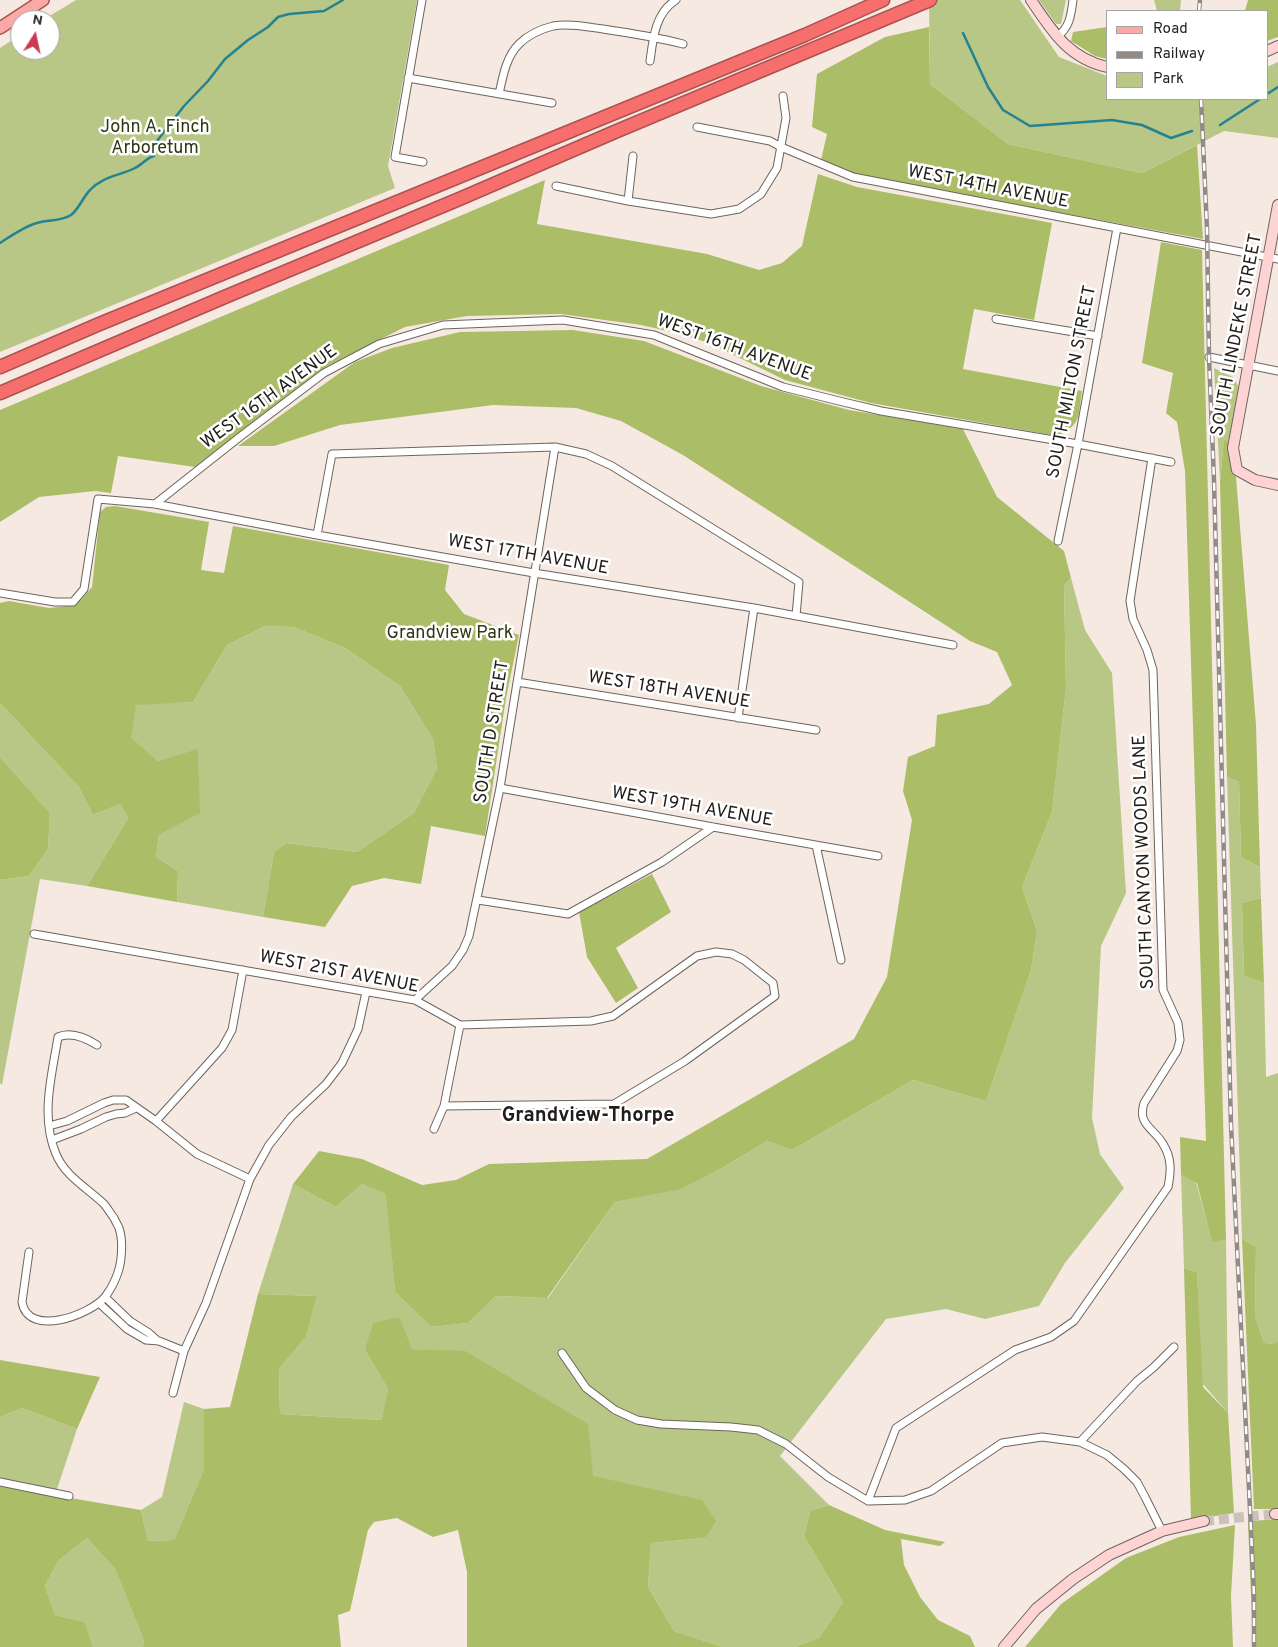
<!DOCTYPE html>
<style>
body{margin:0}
#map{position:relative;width:1278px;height:1647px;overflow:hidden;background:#f5e9e2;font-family:Overpass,sans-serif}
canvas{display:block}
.legend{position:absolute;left:1106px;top:10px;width:162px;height:90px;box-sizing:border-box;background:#fff;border:1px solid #a6a5a4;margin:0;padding:6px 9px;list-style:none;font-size:15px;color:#211d1b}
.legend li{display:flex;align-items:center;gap:10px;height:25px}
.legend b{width:25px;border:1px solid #a6a5a4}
.north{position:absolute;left:10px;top:10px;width:50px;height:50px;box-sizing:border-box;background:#fff;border:1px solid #a6a5a4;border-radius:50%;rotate:10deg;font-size:14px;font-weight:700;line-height:20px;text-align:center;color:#211d1b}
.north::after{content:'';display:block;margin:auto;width:18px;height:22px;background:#ca3a51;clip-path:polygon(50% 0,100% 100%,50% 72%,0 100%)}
</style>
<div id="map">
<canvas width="1278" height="1647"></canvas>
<ul class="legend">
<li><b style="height:6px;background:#faa9a7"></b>Road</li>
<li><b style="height:6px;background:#928a85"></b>Railway</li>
<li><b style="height:14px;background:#b8c786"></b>Park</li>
</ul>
<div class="north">N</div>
</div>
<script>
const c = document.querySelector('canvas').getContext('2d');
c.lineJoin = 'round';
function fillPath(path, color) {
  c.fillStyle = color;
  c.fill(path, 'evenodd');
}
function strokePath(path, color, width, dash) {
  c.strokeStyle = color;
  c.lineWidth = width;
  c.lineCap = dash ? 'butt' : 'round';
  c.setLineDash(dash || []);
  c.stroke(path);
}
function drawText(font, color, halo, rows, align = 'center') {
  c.font = font + ' Overpass,sans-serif';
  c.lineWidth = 5;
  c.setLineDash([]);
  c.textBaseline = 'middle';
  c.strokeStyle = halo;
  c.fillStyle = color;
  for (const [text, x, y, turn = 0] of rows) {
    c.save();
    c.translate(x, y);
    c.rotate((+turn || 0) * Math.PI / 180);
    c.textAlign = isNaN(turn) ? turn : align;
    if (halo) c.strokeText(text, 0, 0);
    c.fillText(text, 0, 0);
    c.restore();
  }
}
fillPath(new Path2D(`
 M76 0H417L388 166 395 188 0 352V48L20 35V50H50V20H43Z
 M929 0H1020L1059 57 1107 76V99H1267V67L1278 62V138L1224 131 1142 173 1008 144 930 84Z
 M1039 0H1066L1061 24H1056Z
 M1154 0H1181L1180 11H1157Z
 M1214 368 1233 377 1239 387 1229 442 1224 441 1220 481Z
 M1071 578 1085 630 1112 673 1126 893 1101 946 1092 1118 1100 1154 1124 1188 1065 1263 1039 1306 985 1319 946 1309 886 1319 780 1456 829 1505 810 1511 804 1536 843 1602 819 1638 795 1647H723L674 1631 648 1587 651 1543 706 1538 593 1476 465 1352 412 1349 365 1350 388 1389 383 1420 280 1414 279 1369 306 1337 317 1296 258 1294 293 1184 336 1207 362 1184 387 1194 395 1292 431 1327 468 1323 496 1296 548 1298 615 1202 680 1188 722 1168 767 1141 792 1150 913 1080 986 1101 1031 970 1037 931 1022 887 1052 812 1066 688 1064 585Z
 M265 626 294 627 345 648 400 686 433 739 437 768 414 813 357 852 286 843 274 852 263 917 177 902 178 871 156 857 159 835 199 813 198 750 158 761 130 738 136 704 193 702 227 645Z
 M0 703 79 787 93 815 120 804 128 818 87 886 40 879 2 1085 0 1083V880L29 876 48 849 50 813 0 757Z
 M1227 777 1239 782 1241 857 1260 867 1261 898 1242 903 1244 974 1264 983 1266 1077 1278 1073V1341L1273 1344 1264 1343 1255 1316 1256 1247 1242 1239Z
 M1181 1175 1196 1182 1212 1241 1226 1240 1228 1413 1202 1383 1197 1272 1184 1268Z
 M184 1402 204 1409V1469L174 1540 148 1541 141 1510 162 1497Z
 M22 1408 77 1429 55 1495 0 1486V1417Z
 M87 1538 115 1569 144 1641 143 1647H93L85 1622 55 1615 45 1586 58 1561Z`), '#b8c786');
fillPath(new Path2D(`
 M1248 0H1278V37L1267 41V11H1245Z
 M929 27 930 84 1008 144 1142 173 1197 145 1203 239 850 174 821 160 827 134 812 127 817 74 885 37Z
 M1107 27V59L1095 56 1071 41 1073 32Z
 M818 174 857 187 1052 223 1034 320 974 309 963 369 1082 391C1078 415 1082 425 1057 436L871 403 785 380 709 343 676 333 641 325 561 314 467 316 405 327 327 366 195 467 118 456 111 493 95 491 39 497 0 522V410L545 180 537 224 707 254 759 270 782 263 802 246Z
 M1161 242 1202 250 1226 1240 1212 1242 1197 1183 1181 1175 1180 1137 1206 1141 1185 471 1177 422 1166 413 1173 373 1142 363Z
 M573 330 644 341 761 386 849 410 963 429 997 497 1064 551 1071 578 1064 585 1066 688 1052 812 1022 887 1037 931 1031 970 986 1101 913 1080 792 1150 767 1141 722 1168 680 1189 615 1202 547 1298 496 1296 468 1323 431 1327 395 1292 386 1194 362 1184 336 1207 293 1184 319 1151 362 1159 422 1185 456 1180 489 1164 647 1159 854 1039 887 977 912 820 903 791 908 757 935 746 937 715 989 704 1012 685 997 652 970 641 683 455 621 421 576 408 493 405 340 425 274 446H238L355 362 392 348 460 332Z
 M1224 440 1229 442 1233 474 1236 477 1256 725 1260 867 1241 857 1239 782 1227 777 1220 481Z
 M115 506 209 522 201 570 224 573 233 526 449 565 445 590 464 614 519 635 506 698 485 836 431 826 421 884 384 878 352 886 325 927 263 917 274 852 286 843 357 852 414 813 437 768 433 739 400 686 345 648 294 627 265 626 227 645 193 702 136 705 131 738 158 761 198 749 200 813 159 835 156 857 178 871 177 902 87 886 128 818 120 804 93 815 79 787 0 703V603L9 601 49 608 68 606 81 600 92 587 100 512 106 507Z
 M0 757 50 813 48 849 29 876 0 880Z
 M652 874 671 912 616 948 638 988 616 1003 587 957 579 912Z
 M1261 898 1264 983 1244 975 1242 903Z
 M1242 1239 1256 1247 1255 1316 1264 1343 1273 1344 1278 1341V1509H1254Z
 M1184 1268 1197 1272 1203 1387 1228 1413 1234 1513 1191 1520Z
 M258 1294 317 1296 306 1337 279 1369 280 1414 382 1420 388 1389 365 1350 373 1323 399 1317 412 1349 465 1351 588 1424 593 1476 702 1500 716 1521 705 1538 651 1543 648 1587 674 1631 723 1647H467V1572L458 1530 433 1537 397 1518 374 1522 368 1530 350 1611 338 1615 341 1647H143L144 1641 115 1569 87 1538 58 1561 45 1586 55 1615 85 1622 93 1647H0V1486L141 1510 148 1541 174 1540 204 1469V1409L230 1407Z
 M0 1360 100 1377 77 1429 22 1408 0 1417Z
 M829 1505 885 1530 945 1542 940 1546 901 1539 904 1565 920 1597 938 1620 970 1636 975 1647H795L819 1638 843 1602 804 1536 810 1511Z
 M1278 1519V1647H1253L1248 1522 1252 1521Z
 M1235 1525 1231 1596 1233 1647H1025L1061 1604 1126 1558 1179 1537Z`), '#acbd67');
strokePath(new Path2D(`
 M963 33 988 87 1003 110 1030 126 1112 120 1142 125 1171 138 1192 131
 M1267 94 1278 87
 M1220 125 1260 99
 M0 243C11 236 25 226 37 223 49 219 60 222 71 215 79 209 83 197 90 190 103 176 119 176 135 168 142 165 146 158 154 156L157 141 184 106 208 81 225 59 248 40 268 27 278 17 289 14 324 11 343 0`), '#248291', 2.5);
strokePath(new Path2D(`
 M1204 1521 1275 1514`), '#cbc0ba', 10, [10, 5]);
const street = new Path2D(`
 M422 0 395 157 423 162
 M1057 37C1070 27 1071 15 1073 0
 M650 61C653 39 655 13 676 0
 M408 78 552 103
 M499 94C503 76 506 57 519 44 528 35 541 29 553 26 569 23 587 27 603 29 630 33 656 37 683 44
 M697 127 770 141 781 147 853 177 1278 259
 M556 186 628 201 711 214 739 209 761 194 777 168 786 118 783 96
 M628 201 633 156
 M996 319 1098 336
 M1209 357 1278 371
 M155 504 241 436 324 373 379 344 443 325 563 320 654 335 783 387 839 401 881 411 1078 444 1171 462
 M317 535 332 454 555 447 586 454 612 466 799 582 796 616
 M1058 541 1078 444 1117 228
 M0 593 55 602H73L84 589 98 499 155 504 317 535 534 573 754 608 953 645
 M517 682 816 730
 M738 718 754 608
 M500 788 713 827 878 856
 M816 845 841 960
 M478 900 568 914 662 862 713 827
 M34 934 415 1000 460 1025 591 1021 613 1016 697 956 716 952 732 954 744 960 773 983 775 996 685 1061 614 1104 444 1106
 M415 1000 452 966 463 950 469 936 500 788 555 447
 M156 1121 222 1048 232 1030 243 970
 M49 1126 67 1121 104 1103 113 1100H126L156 1121 197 1154 250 1179
 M434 1129 444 1106 460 1025
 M52 1140 81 1129 106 1117 116 1114 125 1113 136 1108
 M29 1252 22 1302C28 1338 90 1315 105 1297 113 1287 120 1271 121 1258 122 1249 122 1237 119 1228 118 1225 115 1221 114 1218 110 1213 107 1207 103 1203 86 1187 65 1176 56 1154 40 1116 52 1075 58 1037 72 1031 86 1038 97 1045
 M105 1297 130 1321 149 1333 158 1341
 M99 1303 127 1329 146 1340 159 1341 184 1351
 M562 1353 586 1388 615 1410 637 1420 661 1424 731 1427 758 1430 786 1444 828 1477 868 1501 905 1500 931 1491 1002 1443 1042 1437 1080 1442 1107 1455 1124 1469 1137 1482 1145 1497 1162 1531
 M173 1393 184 1351 206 1303 250 1179 269 1145 291 1117 326 1084 342 1063 358 1029 366 992
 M1080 1442 1137 1381 1154 1367 1174 1347
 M0 1482 69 1496
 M868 1501 896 1428 1015 1350 1051 1337 1074 1321 1168 1187C1171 1172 1172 1158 1163 1144 1154 1128 1137 1125 1144 1103L1177 1051 1180 1040 1178 1023 1163 990 1153 670 1147 650 1133 619 1130 601 1152 458`);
const secondary = new Path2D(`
 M1031 0C1052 31 1068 58 1107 67
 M1267 51 1278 46
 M1278 205 1233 448 1237 470 1255 480 1278 485
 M1275 1514H1278
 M1004 1647 1036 1609 1073 1579 1109 1555 1162 1531 1204 1521`);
const primary = new Path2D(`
 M0 28 43 0`);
const highway = new Path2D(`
 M0 367 97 325 805 35 883 0
 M0 393 227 296 457 200 617 131 930 0`);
strokePath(street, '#6e645e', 9);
strokePath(secondary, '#6e645e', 12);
strokePath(primary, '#ac5250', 14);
strokePath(highway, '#ac5250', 15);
strokePath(street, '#fff', 7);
strokePath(secondary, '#fdd4d3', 10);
strokePath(primary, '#faa9a7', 11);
strokePath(highway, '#f76f6c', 12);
const rail = new Path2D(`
 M1199 11 1200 0
 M1201 99 1207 229 1209 357 1214 480 1231 1125 1251 1530 1254 1595V1647`);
strokePath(rail, '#928a85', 4.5);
strokePath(rail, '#fff', 2.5, [8]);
drawText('18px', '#313713', '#fff', [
 ["John A. Finch",155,128],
 ["Arboretum",155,149],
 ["Grandview Park",450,634]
]);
drawText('18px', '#211d1b', '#fff', [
 ["WEST 14TH AVENUE",988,188,11],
 ["SOUTH LINDEKE STREET",1238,335,-79],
 ["WEST 16TH AVENUE",734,349,20],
 ["SOUTH MILTON STREET",1073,382,-79],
 ["WEST 16TH AVENUE",270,398,-36],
 ["WEST 17TH AVENUE",528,556,10],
 ["WEST 18TH AVENUE",669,691,9],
 ["SOUTH D STREET",493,732,-81],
 ["WEST 19TH AVENUE",692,808,10],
 ["SOUTH CANYON WOODS LANE",1145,862,-92],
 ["WEST 21ST AVENUE",339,973,11]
]);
drawText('bold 20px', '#211d1b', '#fff', [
 ["Grandview-Thorpe",588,1117]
]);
</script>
